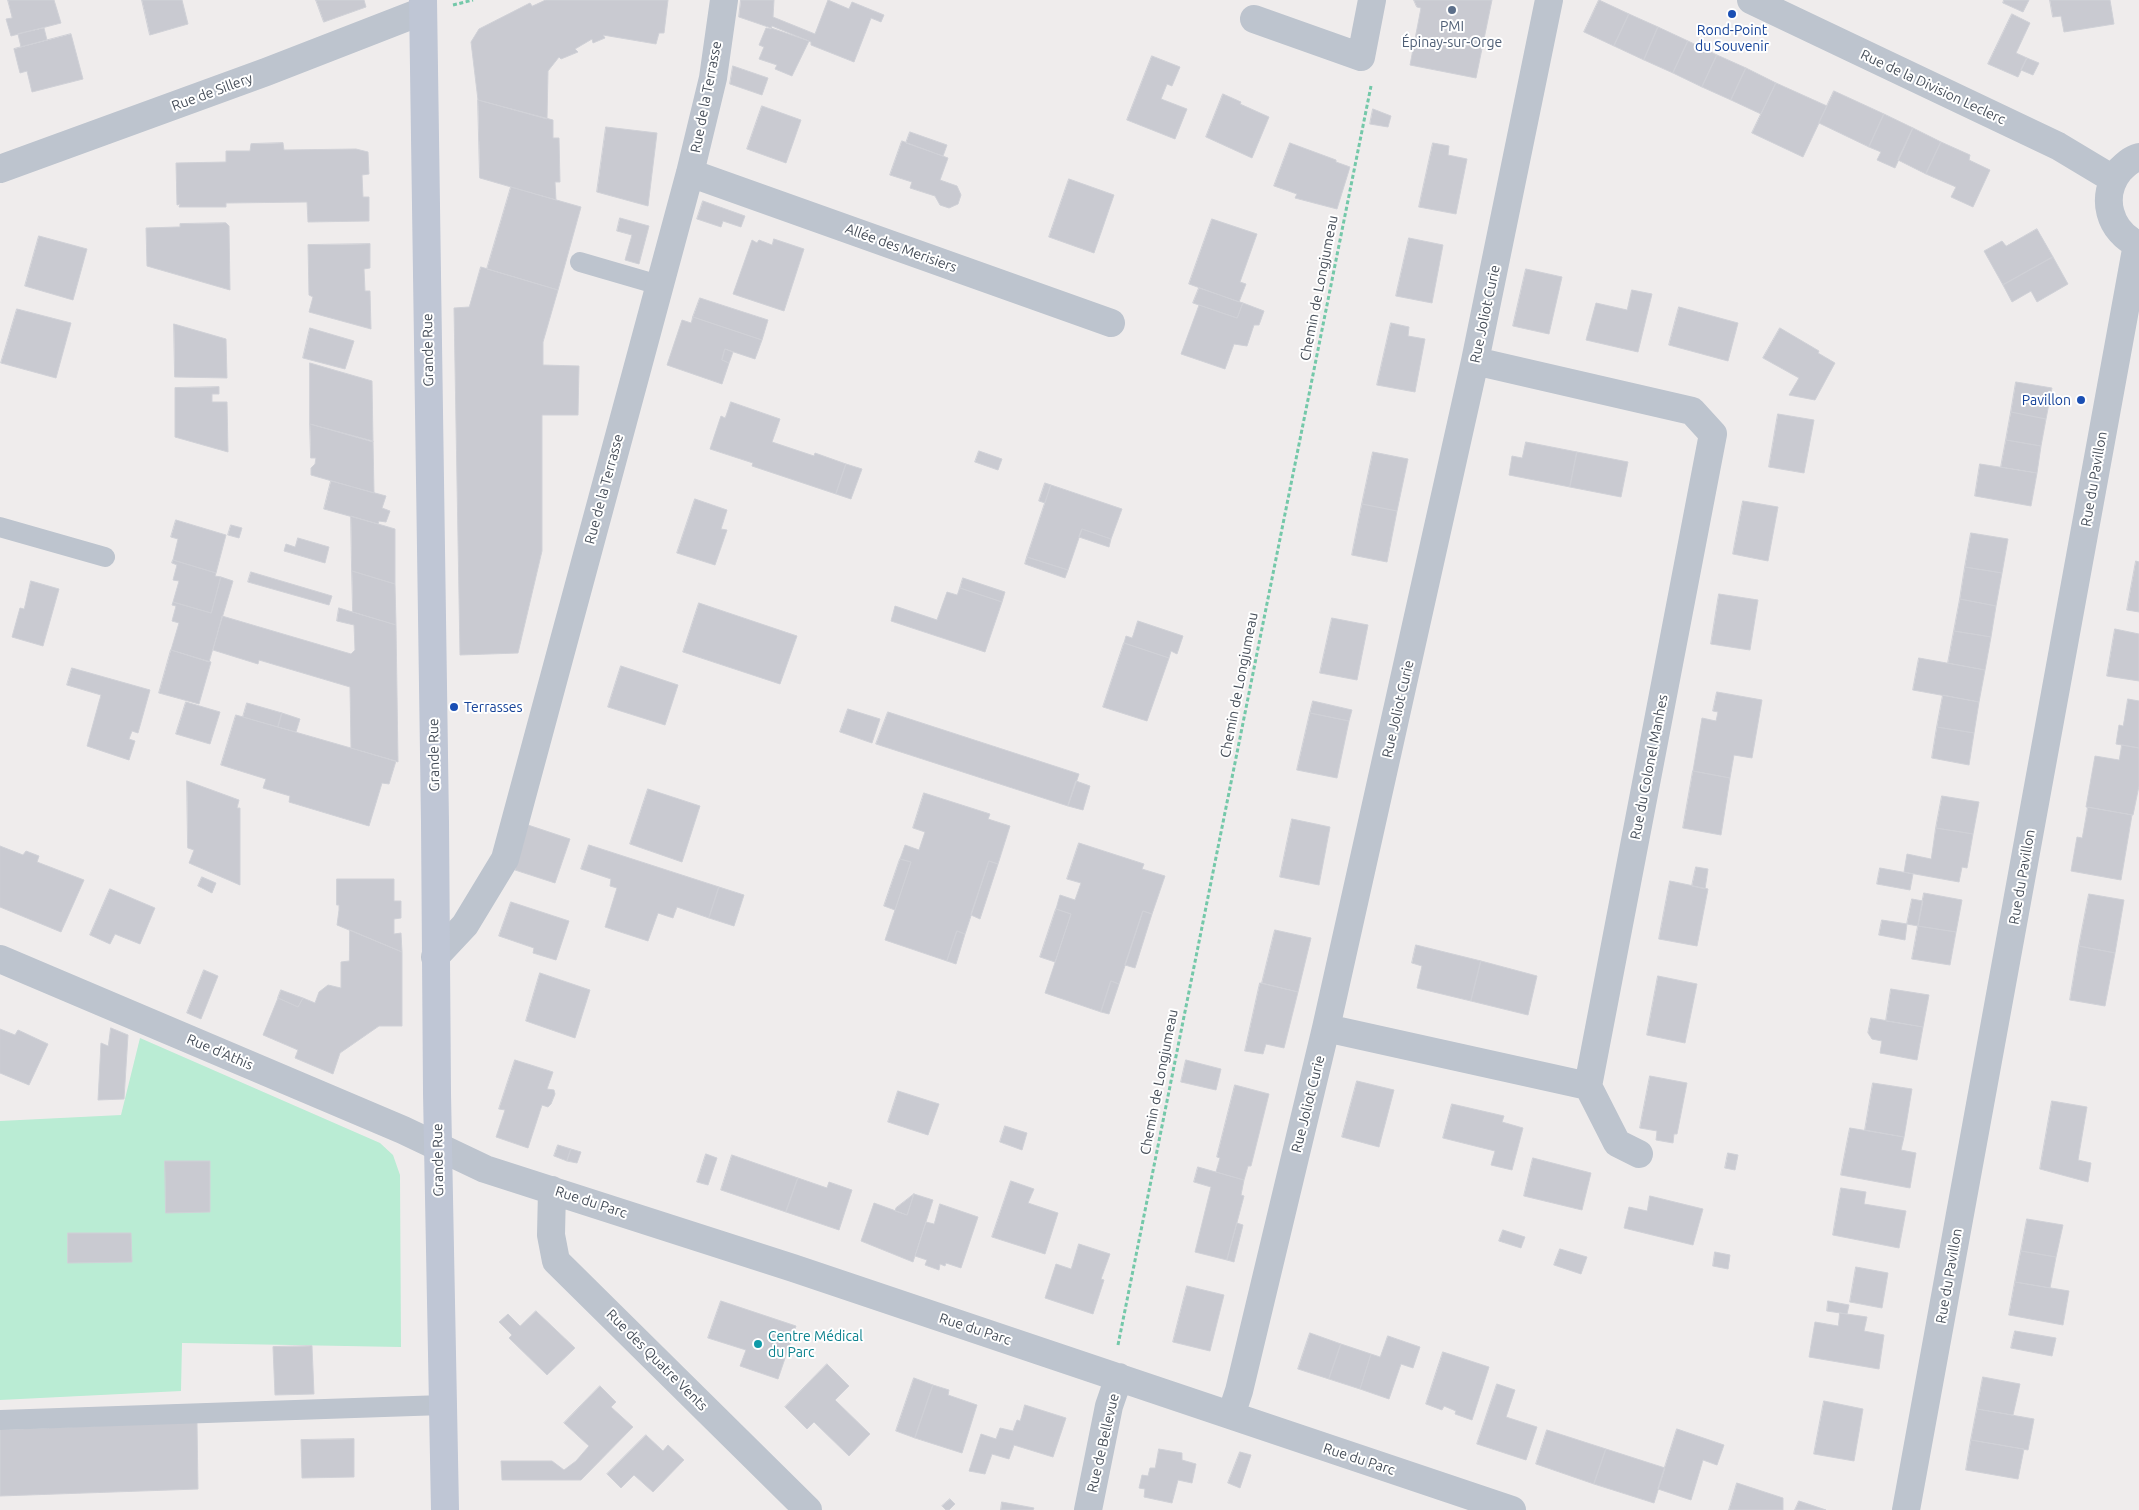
<!DOCTYPE html>
<meta charset="utf-8">
<style>
body{margin:0}
canvas{display:block;background:#efecec}
</style>
<canvas width="2139" height="1510"></canvas>
<script>
const c = document.querySelector('canvas').getContext('2d');
c.lineJoin = 'round';
function fillPath(path, color) {
  c.fillStyle = color;
  c.fill(path, 'evenodd');
}
function strokePath(path, color, width, dash) {
  c.strokeStyle = color;
  c.lineWidth = width;
  c.lineCap = dash ? 'butt' : 'round';
  c.setLineDash(dash || []);
  c.stroke(path);
}
function drawText(font, color, halo, rows, align = 'center') {
  c.font = font + ' Ubuntu,sans-serif';
  c.lineWidth = 4;
  c.setLineDash([]);
  c.textBaseline = 'middle';
  c.strokeStyle = halo;
  c.fillStyle = color;
  for (const [text, x, y, turn = 0] of rows) {
    c.save();
    c.translate(x, y);
    c.rotate((+turn || 0) * Math.PI / 180);
    c.textAlign = isNaN(turn) ? turn : align;
    if (halo) c.strokeText(text, 0, 0);
    c.fillText(text, 0, 0);
    c.restore();
  }
}
fillPath(new Path2D(`
 M140 1038 380 1143 393 1155 400 1175 401 1347 182 1343 181 1391 0 1400V1121L121 1115Z`), '#baecd4');
const building = new Path2D(`
 M8 0H54L61 23 11 36 6 19 12 18Z
 M142 0H182L188 24 150 35Z
 M316 0H364L366 7 324 22Z
 M546 0H668L664 33H659L656 44 603 35 605 38 593 43 592 39 575 49 578 52 561 59 559 57 548 71 547 119 478 100 471 42 479 29 530 3 532 6Z
 M741 0H774L773 17 815 34 828 0 849 9 852 2 884 15 881 22 871 18 854 62 811 45V42L809 41 739 17Z
 M1414 0H1492L1476 78 1410 65 1421 8 1417 7Z
 M1599 0 1629 14 1614 46 1584 32Z
 M2004 0H2029L2023 12 2003 3Z
 M2050 0H2110L2114 24 2064 32 2061 16 2053 17Z
 M1629 14 1658 27 1644 60 1614 46Z
 M2012 14 2030 23 2016 53 2027 58 2018 77 1988 64Z
 M772 26 809 41 792 76 775 69 777 65 759 59 764 47 759 45 766 28 771 29Z
 M1658 27 1688 41 1673 73 1644 60Z
 M44 28 47 40 21 47 18 34Z
 M71 34 83 79 32 92 27 71 20 73 14 49Z
 M1688 41 1717 55 1702 87 1673 73Z
 M1717 55 1746 68 1731 100 1702 87Z
 M1152 56 1180 67 1172 86 1167 84 1161 99 1187 109 1175 139 1127 120Z
 M2027 58 2039 63 2033 75 2021 70Z
 M733 66 768 78 762 95 730 84Z
 M1746 68 1776 83 1761 114 1731 100Z
 M1776 83 1827 106 1803 157 1752 133Z
 M1834 91 1884 114 1869 147 1819 123Z
 M1223 94 1241 102 1240 104 1269 117 1252 158 1206 137Z
 M478 100 553 120V138H559L560 182H555L556 200 480 178Z
 M762 106 801 120 786 163 747 149Z
 M1373 109 1391 116 1388 127 1370 124Z
 M1884 114 1913 128 1895 168 1877 160 1881 152 1869 147Z
 M606 127 657 133 648 206 597 192Z
 M1913 128 1941 142 1926 174 1898 160Z
 M910 132 947 145 943 156 906 143Z
 M902 141 948 158 940 180 957 186 961 195 958 204 949 208 940 205 935 196 910 188 912 182 890 175Z
 M1941 142 1970 155 1969 160 1990 170 1973 207 1951 197 1956 187 1926 174Z
 M283 143 284 150 356 149 368 152 369 174 362 175 363 197H369V221L308 222 307 202 228 203H226V207H179L180 204 177 205 176 163 226 162V151H250L251 144Z
 M1290 143 1336 160V162L1350 167 1337 209 1295 198 1297 194 1274 186Z
 M1433 143 1449 146 1448 155 1467 159 1456 214 1419 207Z
 M1069 179 1114 195 1094 253 1049 237Z
 M511 187 581 207 558 290 487 269Z
 M703 201 745 216 741 227 723 221 721 227 697 219Z
 M620 218 649 226 639 264 625 260 632 235 617 231Z
 M1212 219 1257 234 1240 282 1246 284 1239 302 1189 284Z
 M226 223 229 226 230 290 147 266 146 228 177 227H180V224Z
 M2037 229 2053 257 2003 285 1984 251 2002 241 2006 246Z
 M39 236 87 249 73 300 25 286Z
 M1409 238 1443 245 1432 303 1396 296Z
 M774 239 804 249 784 311 733 294 752 240 757 243 759 240 772 245Z
 M370 244V268L364 269 365 291H370L371 329 309 312 313 297 309 295 308 245Z
 M2053 257 2068 284 2037 302 2031 291 2012 302 2003 285Z
 M481 267 558 290 543 342V365L579 366 578 415H542V551L518 653 460 655 454 308 469 307Z
 M1526 269 1562 277 1549 334 1513 326Z
 M1199 288 1243 303 1237 318 1193 303Z
 M1632 290 1652 294 1638 352 1586 340 1596 303 1627 310Z
 M700 298 768 320 762 340 693 317Z
 M1243 303 1264 311 1259 325H1254L1247 346 1234 344 1225 369 1181 354 1199 305 1237 318Z
 M1679 307 1738 323 1728 361 1669 345Z
 M17 309 71 323 56 378 1 363Z
 M693 317 762 340 755 359 725 349 722 360 729 363 722 384 667 365 682 320 691 323Z
 M1391 323 1409 327 1408 336 1425 339 1415 392 1377 385Z
 M174 324 226 339 227 378 175 377Z
 M310 328 354 341 345 369 303 358Z
 M1780 328 1819 351 1818 353 1835 363 1815 400 1789 395 1799 378 1763 358Z
 M725 349 733 352 729 363 722 360Z
 M310 363 372 381 373 442 310 424Z
 M2016 382 2052 388 2046 419 2011 412Z
 M219 387V394H212V402H227L228 452 175 437V388Z
 M731 402 780 419 772 442 814 456 815 453 846 464 836 494 752 466 753 463 710 449 721 416 725 418Z
 M2011 412 2046 419 2041 446 2006 440Z
 M1778 414 1814 420 1804 473 1769 467Z
 M310 424 373 441 374 493 311 475V468L315 464 316 458H311Z
 M2006 440 2041 446 2037 473 2001 467Z
 M1526 442 1577 452 1570 487 1509 475 1512 456 1522 458Z
 M979 451 1002 459 998 470 975 462Z
 M1373 452 1408 459 1397 511 1362 504Z
 M1577 452 1628 462 1621 497 1570 487Z
 M846 464 862 469 851 499 836 494Z
 M1980 464 2037 473 2031 506 1975 496Z
 M331 481 386 496 382 508 390 511 386 522 379 521 378 524 324 509Z
 M1045 483 1051 485 1045 503 1039 501Z
 M1051 485 1122 509 1111 539 1082 529 1068 570 1027 557Z
 M695 499 727 510 721 529 727 530 715 565 677 553Z
 M1743 501 1778 507 1768 561 1733 554Z
 M1362 504 1397 511 1387 562 1352 555Z
 M351 516 395 529V584L352 571Z
 M176 520 226 535 216 573 173 560 178 539 171 537Z
 M231 525 242 528 239 538 228 535Z
 M1082 529 1111 539 1109 547 1079 537Z
 M1971 533 2008 539 2002 573 1965 567Z
 M298 538 329 547 325 563 284 551 286 544 295 547Z
 M1027 557 1068 570 1065 578 1025 564Z
 M173 560 216 573 215 576 221 577 211 613 173 602 179 581 173 580 177 565 172 563Z
 M2136 561 2139 562V612L2127 610Z
 M1965 567 2002 573 1996 606 1960 599Z
 M352 571 395 584 396 625 353 612Z
 M251 572 332 596 329 605 248 582Z
 M221 577 233 581 209 662 171 650 179 623 172 621 176 606 172 605 173 602 211 613Z
 M963 578 1005 592 1002 602 960 588Z
 M31 581 59 589 43 646 12 637 20 608 24 609Z
 M960 588 1002 602 985 652 891 621 895 606 937 620 947 592 957 595Z
 M1719 594 1758 600 1750 650 1711 644Z
 M1960 599 1996 606 1991 637 1954 631Z
 M699 603 797 636 780 684 683 652Z
 M339 608 396 625 398 762 351 748 350 687 259 660 258 664 213 650 222 616 351 654 355 650 354 625 337 621Z
 M1332 618 1368 625 1357 680 1320 673Z
 M1138 621 1183 636 1177 654 1171 651 1169 658 1124 643 1126 636 1132 638Z
 M2115 629 2139 634V681L2107 676Z
 M1954 631 1991 637 1985 670 1948 663Z
 M1124 643 1169 658 1147 721 1103 707Z
 M171 650 211 662 199 704 159 693Z
 M1919 658 1985 670 1979 702 1913 690Z
 M621 666 678 685 665 725 608 707Z
 M72 668 150 690 138 733 132 731 129 739 135 741 129 760 87 746 101 695 67 685Z
 M1717 692 1762 700 1752 758 1734 755 1730 778 1693 771 1702 718 1716 721 1718 712 1713 711Z
 M1943 695 1979 702 1974 733 1937 727Z
 M2128 699 2139 701V748L2116 744 2119 725 2123 726Z
 M1313 701 1352 710 1349 721 1310 713Z
 M186 702 220 712 210 744 176 734Z
 M247 703 282 713 278 727 243 717Z
 M848 709 880 719 872 743 840 732Z
 M888 712 1079 774 1068 806 876 744Z
 M282 713 300 719 296 732 278 727Z
 M1310 713 1349 721 1337 778 1297 770Z
 M236 715 396 761 389 784 382 783 369 826 289 802 290 796 263 788 266 779 221 765Z
 M1937 727 1974 733 1969 765 1932 758Z
 M2122 745 2139 748V786L2133 815 2086 807 2095 756 2119 760Z
 M1693 771 1730 778 1721 835 1683 828Z
 M187 781 239 800 237 808H240V885L189 863 194 850 188 848Z
 M1076 781 1090 786 1083 810 1068 806Z
 M648 789 700 806 682 862 630 844Z
 M924 793 990 814 988 819 1010 826 998 864 989 861 965 934 957 931 947 961 885 940 911 862 900 859 905 845 919 850 925 832 913 828Z
 M1942 796 1979 802 1973 834 1936 828Z
 M2088 807 2132 815 2121 880 2071 871 2077 837 2082 838Z
 M1292 819 1330 827 1319 885 1280 877Z
 M528 825 570 839 555 883 515 870Z
 M1936 828 1973 834 1967 868 1962 867 1959 882 1904 872 1907 854 1931 859Z
 M1079 843 1144 864 1142 869 1165 876 1152 914 1143 911 1119 984 1111 981 1101 1012 1045 993 1071 914 1056 909 1060 895 1075 900 1081 883 1067 879Z
 M589 845 719 887 709 918 677 907 673 918 658 913 648 941 605 927 617 888 610 886 611 879 581 869Z
 M0 846 23 855 26 851 39 856 37 862 84 880 61 932 0 907Z
 M900 859 911 862 895 910 884 906Z
 M989 861 998 864 980 919 971 915Z
 M1696 867 1708 869 1705 889 1692 886Z
 M1880 868 1913 874 1910 890 1877 884Z
 M202 877 216 883 212 893 198 886Z
 M337 879H394V901H401V918L394 919V934L401 933 402 952 337 925 339 910V905H337Z
 M1670 881 1708 889 1697 946 1659 939Z
 M719 887 744 895 734 926 709 918Z
 M110 889 155 908 140 944 115 934 110 944 90 935Z
 M1924 893 1962 900 1956 932 1918 926Z
 M2089 894 2124 900 2115 953 2079 946Z
 M1912 899 1923 901 1918 926 1907 924Z
 M511 902 569 921 556 960 533 953 534 948 499 936Z
 M1056 909 1071 914 1055 962 1040 957Z
 M1143 911 1152 914 1135 968 1125 965Z
 M1882 920 1907 924 1905 940 1879 935Z
 M1918 926 1956 932 1950 965 1912 959Z
 M350 930 402 952V1026H379L340 1053 333 1074 295 1058 298 1050 263 1035 278 998 298 1007 303 998 315 1003 319 992 328 985 341 988V962L349 961Z
 M1275 930 1311 938 1298 992 1262 983Z
 M957 931 965 934 956 964 947 961Z
 M1416 945 1481 961 1471 1001 1417 988 1422 966 1412 963Z
 M2079 946 2115 953 2105 1006 2070 1000Z
 M1481 961 1537 976 1528 1015 1471 1001Z
 M204 970 218 976 201 1019 187 1013Z
 M540 973 590 990 575 1038 526 1021Z
 M1658 976 1697 984 1685 1043 1647 1035Z
 M1111 981 1119 984 1109 1014 1101 1012Z
 M1260 983 1298 992 1284 1048 1266 1044 1263 1054 1245 1051Z
 M1891 989 1929 995 1923 1027 1886 1021Z
 M281 990 303 998 298 1007 278 998Z
 M1871 1018 1923 1027 1917 1060 1880 1053 1882 1041 1872 1039 1868 1033Z
 M111 1028 128 1035 124 1099 98 1100 101 1043 108 1046Z
 M0 1029 15 1035 18 1030 48 1044 29 1085 0 1073Z
 M515 1060 553 1072 547 1089 554 1090 555 1094 551 1104 548 1107 542 1105 528 1148 496 1137 505 1110 499 1109Z
 M1186 1060 1221 1069 1216 1090 1181 1082Z
 M1650 1076 1687 1083 1677 1134H1674L1673 1143 1656 1140 1657 1131 1640 1128Z
 M1357 1081 1394 1090 1379 1147 1342 1137Z
 M1873 1083 1912 1089 1904 1137 1865 1130Z
 M1235 1085 1269 1094 1251 1166H1248L1244 1180 1216 1172 1220 1158 1217 1157Z
 M898 1091 939 1104 928 1135 888 1122Z
 M2052 1101 2087 1107 2078 1160 2091 1163 2088 1182 2040 1169Z
 M1452 1104 1504 1116 1502 1122 1523 1128 1512 1170 1491 1165 1495 1151 1443 1138Z
 M1005 1126 1027 1133 1022 1150 1000 1142Z
 M1850 1128 1904 1137 1901 1150 1916 1153 1910 1188 1841 1175Z
 M558 1145 571 1149 567 1161 554 1156Z
 M571 1149 581 1152 577 1163 567 1161Z
 M1728 1153 1738 1155 1735 1170 1725 1168Z
 M706 1154 717 1158 708 1185 697 1182Z
 M732 1155 798 1178 786 1212 721 1190Z
 M1533 1158 1591 1173 1582 1210 1524 1196Z
 M165 1161H210V1212L166 1213Z
 M1198 1167 1244 1180 1241 1195 1244 1196 1227 1260 1195 1252 1211 1187 1194 1182Z
 M798 1178 827 1188 829 1182 852 1190 839 1230 786 1212Z
 M1011 1181 1034 1189 1028 1203 1058 1213 1045 1254 992 1237Z
 M1841 1188 1866 1192 1864 1204 1906 1211 1899 1248 1833 1235Z
 M914 1194 933 1200 913 1262 861 1241 874 1203 907 1215Z
 M914 1194 907 1215 895 1211 896 1208Z
 M1650 1196 1703 1209 1693 1245 1624 1228 1629 1207 1647 1211Z
 M940 1204 978 1217 961 1268 946 1263 945 1266 940 1264 939 1270 925 1265 927 1260 915 1256 926 1222 934 1224Z
 M2027 1219 2063 1225 2056 1257 2021 1251Z
 M1237 1223 1243 1225 1234 1262 1227 1260Z
 M1503 1230 1525 1237 1521 1248 1499 1241Z
 M68 1233H131L132 1262 68 1263Z
 M1079 1244 1110 1254 1101 1279 1104 1280 1093 1314 1045 1298 1056 1264 1071 1269Z
 M1560 1249 1587 1257 1581 1274 1554 1265Z
 M2021 1251 2056 1257 2050 1288 2015 1282Z
 M1715 1252 1730 1255 1728 1269 1713 1266Z
 M1856 1267 1888 1273 1882 1308 1850 1302Z
 M2015 1282 2069 1291 2063 1325 2009 1315Z
 M1187 1286 1224 1295 1210 1351 1173 1342Z
 M721 1301 796 1326 778 1379 740 1366 746 1350 708 1338Z
 M1828 1301 1849 1305 1847 1314 1827 1311Z
 M536 1311 575 1348 547 1375 509 1338 512 1335 499 1322 508 1314 520 1326Z
 M1840 1313 1867 1317 1864 1331 1884 1335 1879 1369 1809 1357 1815 1322 1838 1326Z
 M2015 1331 2056 1338 2052 1356 2011 1348Z
 M1310 1333 1341 1344 1329 1379 1298 1369Z
 M1388 1336 1420 1347 1413 1368 1401 1364 1389 1399 1360 1389 1371 1354 1380 1357Z
 M1341 1344 1371 1354 1360 1389 1329 1379Z
 M312 1346 314 1394 275 1395 273 1347Z
 M1443 1352 1489 1367 1472 1420 1455 1414 1456 1411 1444 1406 1442 1410 1426 1404Z
 M827 1364 849 1386 835 1400 870 1434 849 1456 814 1422 807 1429 785 1407Z
 M1983 1377 2020 1384 2013 1415 1977 1409Z
 M914 1378 933 1385 915 1438 896 1431Z
 M1497 1384 1515 1390 1506 1417 1537 1427 1526 1460 1477 1444Z
 M933 1385 949 1390 948 1395 977 1405 962 1453 915 1438Z
 M600 1386 616 1402 611 1407 633 1427 581 1480H502L501 1461H552L564 1470 576 1461 589 1446 564 1423Z
 M1824 1401 1863 1409 1854 1461 1814 1454Z
 M1025 1405 1066 1418 1053 1457 1014 1445 1009 1459 992 1454 985 1474 969 1471 981 1434 996 1439 1000 1428 1013 1431 1017 1420 1020 1421Z
 M1977 1409 2034 1419 2028 1450 1971 1440Z
 M197 1422 198 1489 0 1496V1430Z
 M1677 1429 1724 1445 1717 1465 1703 1460 1691 1500 1658 1489Z
 M1547 1430 1606 1449 1594 1484 1536 1464Z
 M646 1435 663 1451 668 1445 684 1460 653 1492 634 1475 621 1488 607 1474Z
 M354 1439V1477L302 1478 301 1440Z
 M1971 1440 2024 1449 2018 1479 1966 1470Z
 M1159 1449 1182 1453V1460L1196 1464 1192 1483 1178 1480 1172 1503 1144 1497 1145 1489 1139 1488 1142 1475 1148 1476 1150 1468H1155Z
 M1606 1449 1665 1468 1654 1503 1594 1484Z
 M1240 1452 1251 1455 1240 1488 1228 1483Z
 M1737 1483 1783 1498V1510H1729Z
 M950 1499 955 1504 949 1510H946L942 1506Z
 M1799 1501 1826 1510H1795Z
 M1002 1502 1034 1508 1033 1510H1001Z`);
fillPath(building, '#c9cad1');
strokePath(building, '#d0d1d7', 1);
strokePath(new Path2D(`
 M453 5 473 0
 M1118 1345 1371 86`), '#74c8a9', 3, [4, 2.5]);
strokePath(new Path2D(`
 M580 262 659 285
 M0 527 105 557
 M0 1420 443 1405`), '#bdc4ce', 20);
strokePath(new Path2D(`
 M1751 0 2058 146 2113 179
 M1254 19 1361 57 1372 0
 M2139 157C2131 159 2125 165 2120 170 2099 196 2109 232 2139 245
 M0 169 266 72 423 11
 M690 173 1111 323
 M435 957 465 925 505 859 690 173 713 78 724 0
 M0 959 403 1130 485 1169 793 1268 1512 1510
 M1326 1028 1588 1086 1713 434 1692 411 1475 361
 M1588 1086 1617 1143 1639 1154
 M552 1190 551 1235 556 1261 808 1510
 M1231 1415 1239 1391 1326 1028 1475 361 1549 0
 M1088 1510 1109 1406 1119 1377
 M1906 1510 2137 244`), '#bdc4ce', 28);
strokePath(new Path2D(`
 M423 0 435 822 437 1093 445 1510`), '#bfc6d5', 28);
for (const [x, y, r, color] of [
 [1452,10,5,"#5c6f8a"],
 [1732,14,5,"#1a4fb4"],
 [2081,400,5,"#1a4fb4"],
 [454,707,5,"#1a4fb4"],
 [758,1344,5,"#0f9aa8"]
]) {
  const dot = new Path2D();
  dot.arc(x, y, r, 0, 2 * Math.PI);
  c.fillStyle = color;
  c.fill(dot);
  strokePath(dot, '#fff', 2);
}
drawText('14px', '#4e5e75', '#fff', [
 ["PMI",1452,26],
 ["Épinay-sur-Orge",1452,42]
]);
drawText('14px', '#164399', '#fff', [
 ["Rond-Point",1732,30],
 ["du Souvenir",1732,46],
 ["Pavillon",2071,400,"right"],
 ["Terrasses",464,707,"left"]
]);
drawText('14px', '#454d58', '#fff', [
 ["Rue de la Division Leclerc",1933,87,25],
 ["Rue de Sillery",212,92,-20],
 ["Rue de la Terrasse",706,97,-79],
 ["Allée des Merisiers",901,248,20],
 ["Chemin de Longjumeau",1319,288,-79],
 ["Rue Joliot Curie",1485,314,-78],
 ["Grande Rue",428,350,-91],
 ["Rue du Pavillon",2094,479,-80],
 ["Rue de la Terrasse",604,489,-75],
 ["Chemin de Longjumeau",1239,685,-79],
 ["Rue Joliot Curie",1398,709,-77],
 ["Grande Rue",434,755,-91],
 ["Rue du Colonel Manhes",1649,767,-79],
 ["Rue du Pavillon",2022,877,-80],
 ["Rue d'Athis",220,1052,23],
 ["Chemin de Longjumeau",1159,1082,-79],
 ["Rue Joliot Curie",1308,1104,-76],
 ["Grande Rue",438,1160,-91],
 ["Rue du Parc",591,1202,18],
 ["Rue du Pavillon",1949,1276,-80],
 ["Rue du Parc",975,1329,18],
 ["Rue des Quatre Vents",657,1360,45],
 ["Rue de Bellevue",1103,1443,-77],
 ["Rue du Parc",1359,1459,18]
]);
drawText('14px', '#0d838f', '#fff', [
 ["Centre Médical",768,1336],
 ["du Parc",768,1352]
], 'left');
</script>
